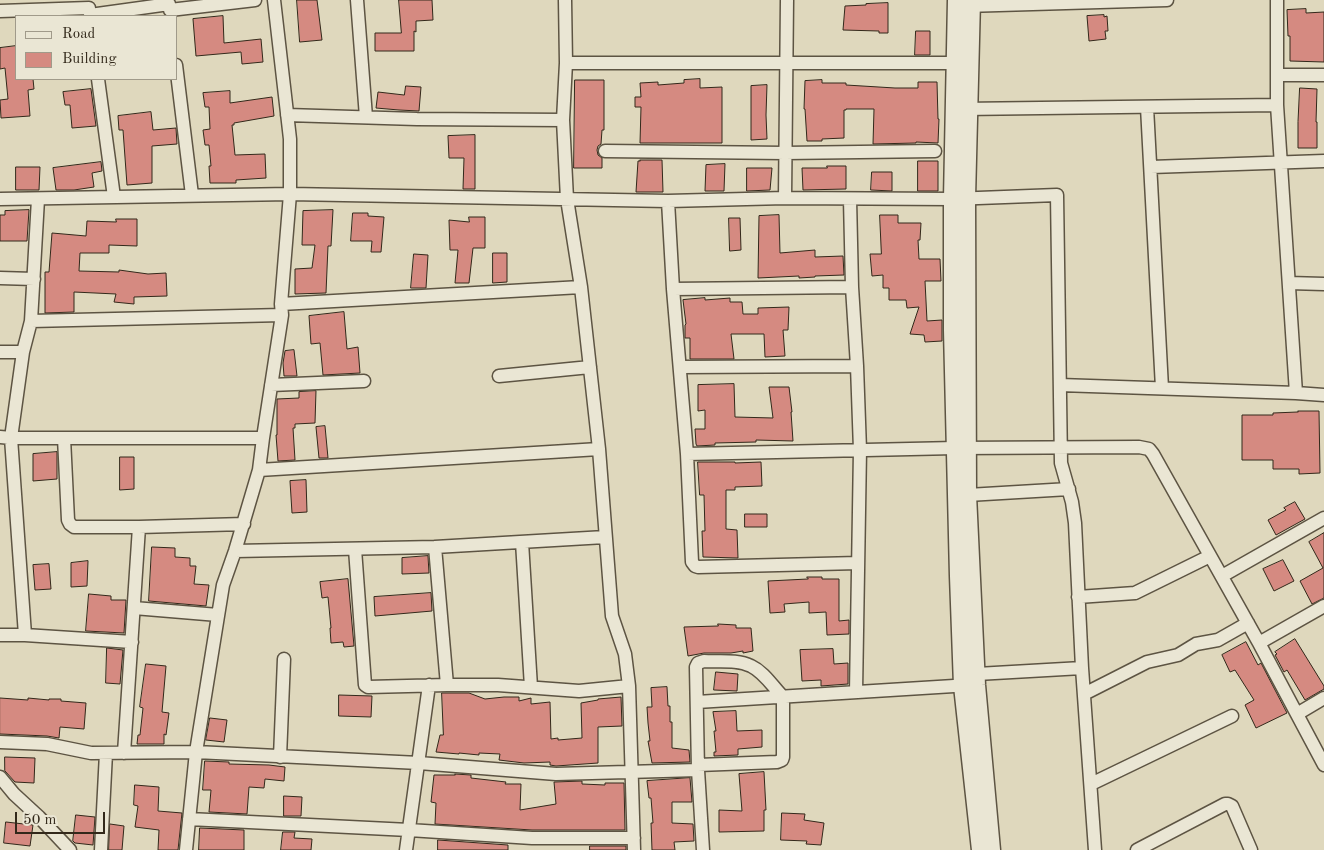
<!DOCTYPE html>
<style>
body{margin:0}
#map{position:relative;width:1324px;height:850px;overflow:hidden;background:#dfd8bd;font-family:"Old Standard TT",serif}
canvas{display:block}
.legend{position:absolute;left:15px;top:15px;width:162px;height:65px;box-sizing:border-box;background:#eae6d4;border:1px solid #a09a8a;margin:0;padding:6px 9px;list-style:none;font-size:15px;color:#32281a}
.legend li{display:flex;align-items:center;gap:10px;height:25px}
.legend b{width:25px;border:1px solid #a09a8a}
.scale{position:absolute;left:15px;top:812px;width:90px;height:22px;box-sizing:border-box;border:2px solid #32281a;border-top:0;padding-left:6px;font-size:15px;line-height:18px;white-space:nowrap;color:#32281a;-webkit-text-stroke:4px #eae6d4;paint-order:stroke}
</style>
<div id="map">
<canvas width="1324" height="850"></canvas>
<ul class="legend">
<li><b style="height:6px;background:#eae6d4"></b>Road</li>
<li><b style="height:14px;background:#d58a81"></b>Building</li>
</ul>
<div class="scale">50 m</div>
</div>
<script>
const c = document.querySelector('canvas').getContext('2d');
c.lineJoin = 'round';
function fillPath(path, color) {
  c.fillStyle = color;
  c.fill(path, 'evenodd');
}
function strokePath(path, color, width, dash) {
  c.strokeStyle = color;
  c.lineWidth = width;
  c.lineCap = dash ? 'butt' : 'round';
  c.setLineDash(dash || []);
  c.stroke(path);
}
const building = new Path2D(`
 M297 0H317L322 40 300 42Z
 M399 0H432L433 20 416 21V32L414 31V51H375V33H401Z
 M888 3V33H879V31L843 30 845 6 866 5V4Z
 M1306 9V13L1324 12V62L1290 61V36H1288L1287 10Z
 M1104 15V17L1107 16 1108 31H1105L1106 39 1089 41 1087 16Z
 M223 16 224 43 261 39 263 62 242 64 241 52 196 56 193 19Z
 M916 31H930V55H915Z
 M16 46V79H33L34 89 28 90 30 116 1 118 0 100 8 99 5 68 0 69V48Z
 M700 79V88L722 87V143H640L641 107H635V97H641L640 83 658 82V85L684 83V80Z
 M575 80H604V130H602L601 144 598 146 597 150 598 155 602 158V168H574Z
 M822 80V83H846V85L895 88H918V82H937L938 119H939L938 143 916 142V143L873 144 874 109H846V110H844V138L822 139V141H807L805 109H804L805 81Z
 M767 85 766 115 767 139 751 140V86Z
 M406 86 421 87 419 111 399 110 376 108 378 92 404 95Z
 M1300 88 1317 89 1316 122H1317V148H1298V122Z
 M91 89 96 126 72 128 70 105H65L63 92Z
 M230 91V103L272 97 274 116 234 123V125H232L235 155 265 154 266 178 236 180V183H210L209 166H211L209 145H205L203 130 210 129 209 107H205L203 93Z
 M151 112 153 130 176 128 177 144 152 146V183L127 185 123 130H119L118 116Z
 M475 135V189H463L464 158H449L448 136Z
 M640 160H662L663 192H636L638 161H640Z
 M918 161H938V191H918Z
 M101 162 102 171 92 173 94 187 74 190H56L53 168Z
 M725 164 724 191H705L706 165Z
 M827 166H846V189L803 190 802 168H827Z
 M16 167H40L39 190H16Z
 M747 168H772L770 190 747 191Z
 M872 172H892V191L871 190Z
 M29 210 27 241H0V215H5V211Z
 M333 210 331 246H328L326 293 295 294V269L312 268 315 245H302L303 211Z
 M353 213H368V216L384 217 381 252H371L372 241H351Z
 M779 215 780 253 815 250V257L843 256 844 275 815 276V277L799 278V276L758 278 759 216Z
 M880 215H898V223H921L920 240H918L919 259H940L941 281H925L927 321 942 320V341L925 342 924 335 910 334 919 307 907 308 906 300H889V288H883V275L872 276 870 254H881Z
 M469 217H485V248H473L469 283H455L458 250H450L449 220 469 222Z
 M729 218H740L741 250 730 251Z
 M116 219H137V246L109 245V253H80L79 271 119 272V270L148 274 166 273 167 296 134 297V304L114 302 116 294 74 292V312L45 313V272H49L52 233 86 236 87 221 116 222Z
 M493 253H507V282L493 283Z
 M414 254 428 255 426 288H411Z
 M705 298V300L730 298V302H742L743 314H758V308L789 307 788 330H783L785 356 765 357 764 334H731L734 359H690V338H685V325L686 324 683 300Z
 M344 312 347 349 358 347 360 373 323 375 320 343 311 344 309 316Z
 M294 350 297 376H284L283 363 285 351Z
 M734 384 735 417 773 418 769 387H789L792 412H791L793 441 756 440V442L715 443V445L697 446 696 444 695 429H705V410L698 411V385Z
 M316 391 315 423 295 424V428H293L295 460 278 461 276 435H277V399L299 398V392Z
 M1298 411H1319L1320 473 1299 474V469H1273V460H1242V415H1273V413L1298 412Z
 M325 426 328 458H319L316 427Z
 M57 452V479L33 481V454Z
 M120 457H134V489L120 490Z
 M698 462H735V463L761 462 762 486 735 487V490H726V529L737 530 738 558 703 557 702 531H705L704 495H700Z
 M306 480 307 512 292 513 290 481Z
 M1295 502 1305 519 1276 535 1268 520 1286 510 1284 508Z
 M745 514H767V527H745Z
 M1324 533V598L1312 604 1300 581 1323 568 1309 542Z
 M152 547 175 548V557L190 558V566H196L194 584 209 585 206 606 149 601Z
 M428 556 429 573 402 574V558Z
 M1283 560 1294 581 1274 591 1263 569Z
 M88 561 87 586 71 587V563Z
 M49 564 51 589 35 590 33 565Z
 M807 577H822V579H839V621L849 620V634L827 635 826 612 809 613V602L784 604 785 612 770 613 768 581 808 579Z
 M348 579 354 646 344 647 343 642 331 643 330 628H331L328 597 322 598 320 582Z
 M431 593 432 611 375 616 374 597Z
 M89 594 111 596V600H126L124 633 86 631Z
 M718 624 736 625V628H751L753 651 743 653V651L731 653H704L688 656 684 627 718 626Z
 M1295 639 1324 686V689L1305 700 1287 670 1284 672 1275 655 1277 654 1275 652Z
 M1246 642 1258 665 1261 663 1287 713 1256 728 1245 705 1254 700 1235 670 1230 672 1222 655Z
 M107 648 123 650 120 684 106 683Z
 M833 649 834 664 848 663V684L821 686V680L802 681 800 650Z
 M146 664 166 666 162 712 169 713 166 735 164 734V744H137L138 735H140L143 708 140 707Z
 M716 672 738 674 737 691 714 690Z
 M667 687 668 706H670V722H672V748L689 750 690 762 652 763 648 741H650L648 723 647 707H652L651 688Z
 M442 693H469L485 699 504 697H519V701L531 698V704L550 702 551 739 558 738V740L582 738 581 703 598 700V699L621 697 622 726 598 727V763L556 766 550 765V762L524 763 499 760 500 754 479 753V755L459 753V754L436 752 440 735H443Z
 M339 695 372 696 371 717 339 716Z
 M0 698 28 700V698L49 700V699H61V701L86 703 84 729 60 727 59 738 47 736 0 734Z
 M736 711 737 731 762 730V747L738 749V755L714 756V752H716L714 731H716L713 712Z
 M210 718 227 720 224 742 206 740Z
 M5 757 35 758 34 783 15 782 5 771Z
 M205 761 229 762V764L269 765 285 767 284 781 265 779 264 788 249 787 247 814 209 812 211 790H203Z
 M764 772 766 810H764V831L719 832V810L742 811 739 774Z
 M455 774 471 775V778L506 782 505 784H521L520 810 556 804 554 782 582 781V784L605 785V783H624L625 830H532L435 824 436 803 431 802 434 775H455Z
 M690 778 692 802H672V823L693 824 694 841 674 842 675 850H652L651 823H653L651 798H649L647 781Z
 M135 785 159 787 158 811 182 813 178 850H158L159 830 135 827 138 806 134 805Z
 M284 796 302 797 301 816H284Z
 M782 813 805 814 804 820 824 823 821 845 806 844 807 841 781 840Z
 M76 815 95 817 93 845 75 843 73 841Z
 M6 822 33 825 30 846 4 843Z
 M110 824 124 826 122 850H109Z
 M200 828 244 830V850H199Z
 M283 832H295L294 838 312 839 311 850H281Z
 M438 840 508 845V850H438Z
 M590 846H626V850H590Z`);
fillPath(building, '#d58a81');
strokePath(building, '#32281a', 1);
const minor = new Path2D(`
 M357 0 366 117
 M565 0 566 63 563 120 567 199 581 287 599 449 612 616 625 654 629 686 634 850
 M1277 0V105L1296 393 1324 395
 M965 6 1167 0
 M170 10 255 0
 M0 11 89 8
 M90 15 169 4
 M566 63H955
 M176 65 192 195
 M1277 75H1324
 M98 79 114 197
 M1147 107 1162 388
 M962 109 1277 105
 M287 115 417 119 563 120
 M605 151 785 153 935 151
 M1151 167 1324 161
 M785 198 787 0
 M0 199 290 194 668 201 785 198 952 199 1057 195 1061 463 1072 502 1075 523 1082 668 1095 850
 M850 199 852 287 857 366 860 450 856 692
 M668 201 673 289 687 454 692 562 695 566 698 567 858 563
 M0 278 34 279
 M1289 283 1324 284
 M673 289 852 287
 M281 304 581 287
 M31 321 38 199
 M0 352H23
 M681 367 857 366
 M499 376 590 367
 M271 385 364 381
 M1060 385 1296 393
 M0 437 11 438H263
 M64 438 68 520 70 524 74 527H139L244 524
 M687 454 955 448 1139 447 1149 449 1153 454 1259 643 1324 765
 M259 470 599 449
 M968 495 1069 489
 M522 542 531 687
 M435 547 447 685
 M355 549 365 685 368 687 447 685H498L579 691 629 686
 M235 551 435 547 605 537
 M1222 576 1324 518
 M1078 597 1135 593 1210 556
 M134 608 218 615
 M0 635H25L132 642
 M25 635 11 438 23 352 31 321 282 315
 M1259 643 1324 606
 M977 674 1082 668
 M1084 694 1147 662 1178 655 1196 644 1218 640 1248 623
 M697 702 970 685
 M1297 714 1324 698
 M0 742 47 744 91 753 196 752 419 763 556 774 698 770
 M124 753 139 527
 M280 757 284 659
 M698 765 777 762 782 760 783 757V697C773 687 764 672 751 666 737 659 719 662 704 661L698 663 696 667 698 770 703 850
 M0 777 14 794 39 817 70 850
 M1091 784 1232 716
 M189 819 409 830 532 838H634
 M101 850 106 753
 M186 850 196 752 223 585 235 551 259 470 263 438 282 315 281 304 290 194V139L274 0
 M406 850 429 685
 M1137 850 1225 804H1228L1232 806 1251 850`);
const tertiary = new Path2D(`
 M956 0 952 199V330L958 576 962 686 980 850
 M972 0 967 198 968 495 977 685 992 850`);
strokePath(minor, '#5d5443', 15);
strokePath(tertiary, '#5d5443', 19);
strokePath(minor, '#eae6d4', 12);
strokePath(tertiary, '#eae6d4', 16);
</script>
